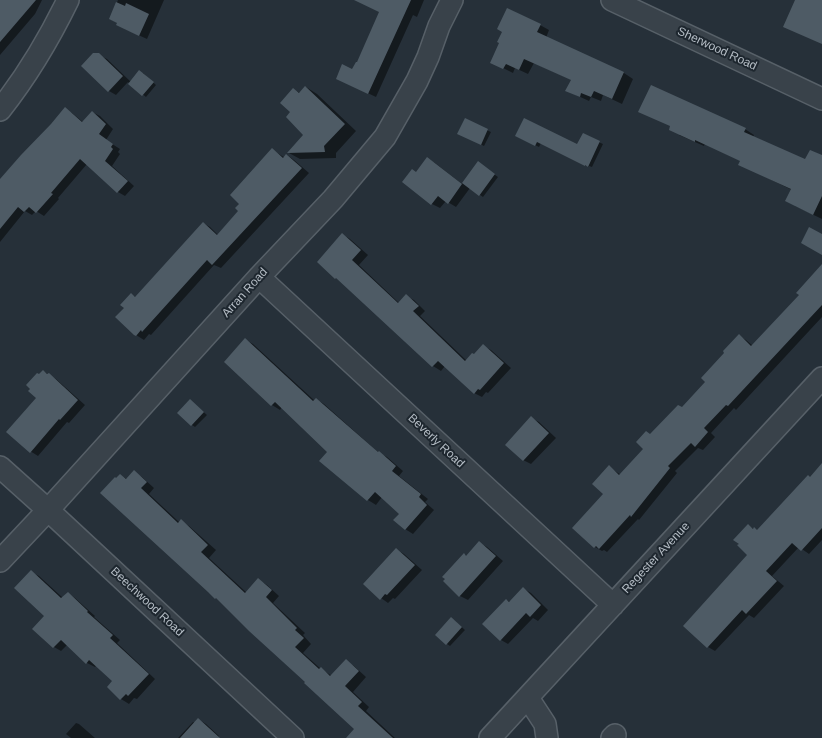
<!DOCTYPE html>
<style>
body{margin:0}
canvas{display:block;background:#263039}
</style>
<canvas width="822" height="738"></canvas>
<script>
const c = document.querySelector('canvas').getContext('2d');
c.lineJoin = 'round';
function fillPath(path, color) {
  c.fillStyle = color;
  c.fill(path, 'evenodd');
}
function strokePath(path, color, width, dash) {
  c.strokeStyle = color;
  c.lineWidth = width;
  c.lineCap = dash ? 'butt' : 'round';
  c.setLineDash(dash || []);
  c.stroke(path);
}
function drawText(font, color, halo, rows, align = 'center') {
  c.font = font + ' Helvetica,sans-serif';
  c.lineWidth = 4;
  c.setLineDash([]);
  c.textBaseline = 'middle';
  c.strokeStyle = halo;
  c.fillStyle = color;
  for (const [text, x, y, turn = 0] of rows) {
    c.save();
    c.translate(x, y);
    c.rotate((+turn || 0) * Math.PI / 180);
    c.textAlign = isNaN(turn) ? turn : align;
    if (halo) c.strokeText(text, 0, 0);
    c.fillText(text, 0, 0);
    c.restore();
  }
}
fillPath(new Path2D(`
 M11 0H42L35 14 0 55V7Z
 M118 0H164L147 39 125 29 118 23 110 19Z
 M365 0H424L417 17 413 15 376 97 344 82 353 71 381 12Z
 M540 25 549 30 546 38 624 73 633 79 622 104 603 95 601 101 591 97 589 101 576 95 567 90 572 80 534 63 528 74 515 68 513 73 501 67Z
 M98 55 107 59 131 82 143 73 156 85 146 97 128 82 116 95 109 91Z
 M306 87 317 94 356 131 336 153V158L300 159 289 153 305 135 292 112 293 89 300 93Z
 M65 109 72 113 83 122 92 112 100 116 113 129 106 140 120 149 118 152 120 154 112 166 134 186 125 196 118 192 87 164 58 198 59 199 44 216 36 211 32 215 25 211 0 242V181L52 125Z
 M465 120 491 132 484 146 462 135Z
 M745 129 754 135 753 137 805 161 822 157V219L795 206 792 190 749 169 741 161 705 144 704 146 679 135Z
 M583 135 603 144 592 167 589 166V167L541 143 539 147 516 136 578 146Z
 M273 150 285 158 287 155 294 160 309 173 221 268 214 265 151 335 149 334 144 340 136 335 126 308 131 295 136 297 203 223 210 227 218 235 239 211Z
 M428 159 435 163 462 184 478 163 498 177 483 197 470 188 456 207 446 201 440 208 432 204 404 182 417 173Z
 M342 234 350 239 368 255 359 265 399 303 406 296 414 300 425 311 420 316 467 361 475 355 483 346 491 350 511 368 488 393 486 392 482 397 474 393 445 366 441 371 433 366 340 280Z
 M822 274V317L736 410 734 408 711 433 715 437 703 450 698 448 675 471 677 473 639 520 638 519 607 552 604 550 602 551 595 547 609 467 621 475 645 449 651 435 682 409 706 382 739 336 746 340 753 346Z
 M246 340 253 344 315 401 316 399 324 404 379 453 387 457 403 471 399 476 428 499 425 502 434 510 413 534 405 529 400 514 382 497 376 505 368 500 320 461 328 452 282 407 280 410 272 405 225 362Z
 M43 371 56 379 85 405 69 423 67 422 38 456 30 451 38 398 39 375Z
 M191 401 207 415 195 427 192 425Z
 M531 418 539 422 556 438 531 464 523 460Z
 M822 465V540L809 554 799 547 772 576 784 586 754 618 749 615 715 651 708 647 749 555 748 526 758 531 811 478Z
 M134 472 142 477 154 488 149 494 179 522 181 521 189 526 216 550 209 558 247 593 259 580 267 585 279 596 273 603 305 633 303 635 311 644 303 653 321 669 332 676 346 661 354 666 366 677 353 692 369 707 366 711 395 738H358L356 729 307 682 120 475 127 479Z
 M480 543 487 547 503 561 468 600 460 596 445 581 464 555 467 557Z
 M396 549 404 554 422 570 395 599 393 598 388 603 381 598Z
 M31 572 39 576 63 598 68 593 75 598 95 616 94 617 120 640 117 643 155 679 137 699 134 698 129 704 121 699 108 687 114 681 97 665 95 667 87 663 68 644 61 651 54 647 46 616Z
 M524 589 531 593 548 610 538 621 533 618 508 644 501 640 506 600 511 602Z
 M454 620 465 630 450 646 447 644Z
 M198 719 206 724 219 736 217 738H178L193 722 195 723Z
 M76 723 79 724 95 738H71L66 734Z`), '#0007');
fillPath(new Path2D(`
 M0 0H36L0 42Z
 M354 0H411L368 94 336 79 342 64 352 69 356 62H357L379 12Z
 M795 0H822V44L783 27Z
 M116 2 125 6 126 3 149 14 139 36 116 25 117 23 109 19Z
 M507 8 541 24 537 32 624 72 612 99 594 91 591 97 581 93 580 97 565 91 571 80 524 59 519 70 506 64 503 69 490 63 499 43 497 42 502 32 497 29Z
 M93 53H99L123 76 108 92 81 66Z
 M139 70 154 82 142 96 128 84Z
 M651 85 746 128 744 132 805 159 810 150 822 155V196L813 215 785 201 791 189 738 165 740 161 695 140V142L669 130 670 126 638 112Z
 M305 86 345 124 324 146 325 152 287 153 303 135 286 117 290 112 280 103 293 88 299 93Z
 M65 107 82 122 92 111 106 124 99 134 113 144 111 147 113 149 105 161 128 181 117 193 80 159 51 193 53 194 36 213 29 207 24 212 18 207 0 229V179L21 155 51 124Z
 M465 118 488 129 481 145 457 134Z
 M524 118 577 144 583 133 600 141 588 167 585 165V166L537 142 535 146 515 136Z
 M272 148 283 158 286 154 302 168 212 265 207 260 142 332 141 330 136 336 134 335 115 317 124 308 120 305 131 293 135 297 203 222 217 235 238 211 235 208 239 204 230 195Z
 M427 157 462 184 448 204 438 196 431 205 402 182 412 169 416 172Z
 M478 161 495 174 479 196 462 183Z
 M809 227 822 234V255L801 243Z
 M342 233 361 250 352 260 398 303 406 294 419 306 413 311 465 361 472 353 474 354 483 344 504 363 480 390 478 389 474 394 438 361 432 367 336 278 335 279 317 262Z
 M822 264V305L728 406 726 405 704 428 708 432 695 447 691 443 668 466 670 468 631 517 630 515 599 549 596 546 594 548 572 528 603 494 592 484 609 465 619 475 643 449 636 442 646 431 650 434 678 405 682 407 705 382 701 378 724 353 723 351 739 334 751 346 799 295 796 293Z
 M245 338 313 401 316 398 378 452 379 451 396 466 392 471 421 494 419 497 427 505 405 530 393 520 399 514 375 492 367 501 319 461 327 452 275 402 271 406 224 362Z
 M43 370 47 374 49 373 78 400 60 420 59 419 30 453 6 432 36 398 28 391 30 389 26 385 37 373 39 374Z
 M190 399 204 412 191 426 177 413Z
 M531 416 549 433 523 461 505 445Z
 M822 463V528L801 551 792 543 766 571 777 581 746 614 742 610 707 648 683 626 747 555 737 545 739 544 733 540 748 524 753 529 754 527 757 530 808 475 810 477Z
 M134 470 147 482 141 488 178 523 181 519 208 545 201 552 245 593 258 578 272 590 266 597 297 628 295 630 304 638 295 647 319 669 321 667 330 676 346 659 359 671 345 686 362 702 358 706 393 738H346L354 729 304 683 305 682 249 631 216 598 215 599 208 592 100 493 115 477 116 478 120 474 126 479Z
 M479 541 496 556 459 597 443 581 445 579 442 577 464 553 466 556Z
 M396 548 415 565 387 595 385 594 380 600 363 584Z
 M31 570 61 598 68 592 88 611 87 612 113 635 110 638 149 674 128 696 126 694 120 700 107 687 112 681 89 660 86 664 61 640 53 648 32 629 44 616 14 588Z
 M523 587 541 605 530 617 526 613 500 641 482 624 506 599 509 602Z
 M451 617 462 627 446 645 435 635Z
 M198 718 220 738H180Z`), '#4e5b65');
const minor = new Path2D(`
 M612 0 822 99
 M0 110C27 76 49 39 68 0
 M259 277 613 605
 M0 467 48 510 293 738
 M0 561 48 510 259 277 333 199 385 137 417 81 428 57 439 26 452 0
 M528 698 545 724 547 738
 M490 738 822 378
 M612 738 615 735`);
strokePath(minor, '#576068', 24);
strokePath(minor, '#39424a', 21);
drawText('12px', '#b5bdc5', '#1e272f', [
 ["Sherwood Road",717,49,25],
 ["Arran Road",245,293,-48],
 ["Beverly Road",436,441,43],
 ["Regester Avenue",656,558,-47],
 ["Beechwood Road",147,602,43]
]);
</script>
